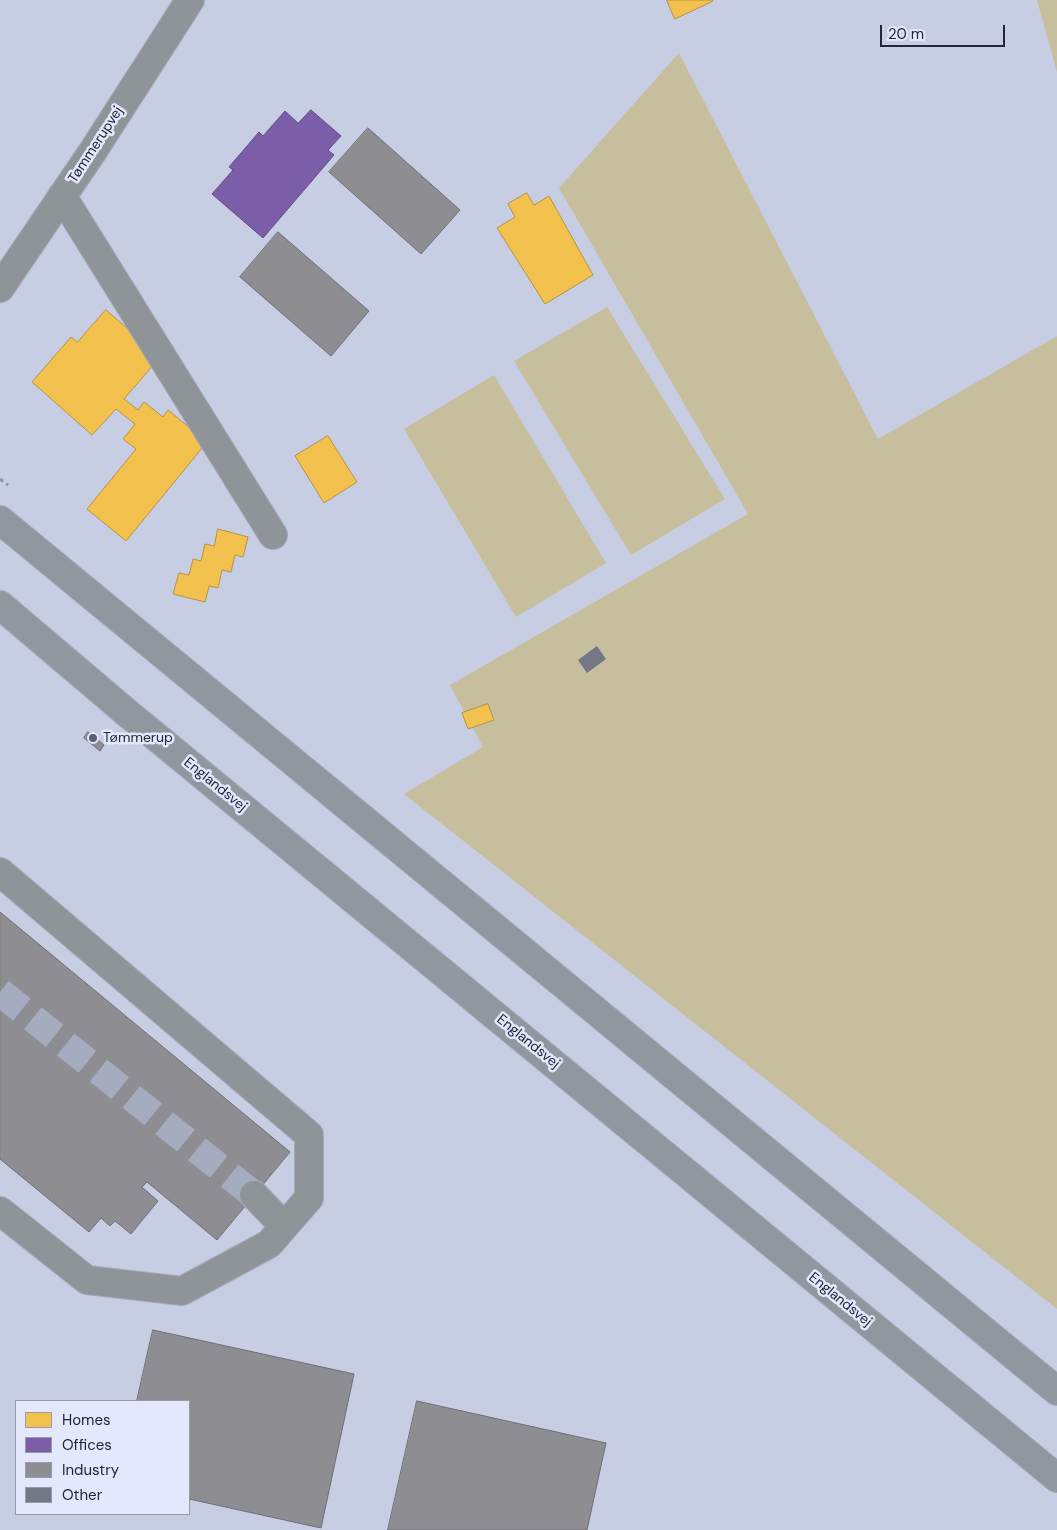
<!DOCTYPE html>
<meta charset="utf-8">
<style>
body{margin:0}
#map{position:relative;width:1057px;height:1530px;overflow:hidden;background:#c7cde3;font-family:"DM Sans",sans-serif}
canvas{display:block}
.legend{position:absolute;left:15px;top:1400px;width:175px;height:115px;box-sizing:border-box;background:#e3e8fc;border:1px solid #969aac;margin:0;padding:6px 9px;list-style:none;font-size:15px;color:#222635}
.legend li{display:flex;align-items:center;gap:10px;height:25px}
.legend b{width:25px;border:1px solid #969aac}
.scale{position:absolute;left:880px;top:25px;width:125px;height:22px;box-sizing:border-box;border:2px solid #222635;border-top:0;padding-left:6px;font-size:15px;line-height:18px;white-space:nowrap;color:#222635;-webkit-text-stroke:4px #e3e8fc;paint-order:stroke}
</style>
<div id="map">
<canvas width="1057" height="1530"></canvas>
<ul class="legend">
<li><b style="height:14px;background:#f2c14e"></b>Homes</li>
<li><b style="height:14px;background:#7b5ea7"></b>Offices</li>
<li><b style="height:14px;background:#8d8d92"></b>Industry</li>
<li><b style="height:14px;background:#737786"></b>Other</li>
</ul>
<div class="scale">20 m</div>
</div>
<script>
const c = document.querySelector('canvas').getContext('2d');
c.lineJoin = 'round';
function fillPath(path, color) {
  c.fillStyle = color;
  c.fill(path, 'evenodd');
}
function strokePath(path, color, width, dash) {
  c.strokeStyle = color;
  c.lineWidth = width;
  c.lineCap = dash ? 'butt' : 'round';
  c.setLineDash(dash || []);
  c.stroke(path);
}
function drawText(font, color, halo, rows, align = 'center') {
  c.font = font + ' "DM Sans",sans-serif';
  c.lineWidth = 5;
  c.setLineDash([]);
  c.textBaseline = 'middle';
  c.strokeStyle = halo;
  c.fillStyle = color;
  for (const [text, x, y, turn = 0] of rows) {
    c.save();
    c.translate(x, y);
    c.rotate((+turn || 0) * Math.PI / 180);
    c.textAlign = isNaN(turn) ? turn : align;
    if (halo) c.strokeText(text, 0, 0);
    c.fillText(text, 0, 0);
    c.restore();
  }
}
fillPath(new Path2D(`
 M1037 0H1057V72Z
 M679 53 878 439 1057 336V1309L404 794 483 747 450 685 748 514 559 188Z
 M607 307 725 499 631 555 514 361Z
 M494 375 606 563 516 617 404 429Z`), '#c7be9e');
const homes = new Path2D(`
 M667 0H712L713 1 675 19Z
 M527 193 534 205 549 196 593 275 545 304 497 228 515 217 508 204Z
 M106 310 160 357 124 399 138 410 144 402 163 417 168 410 207 442 126 541 87 509 136 449 123 439 135 424 116 409 92 435 32 382 71 337 77 342Z
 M328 436 357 482 324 503 295 456Z
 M218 529 248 537 243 557 235 555 231 572 222 570 218 588 209 586 205 602 173 594 179 573 189 575 193 559 201 561 205 544 214 546Z
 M488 704 494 720 468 729 462 713Z`);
fillPath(homes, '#f2c14e');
strokePath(homes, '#b49246', 1);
const offices = new Path2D(`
 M311 110 341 136 328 150 334 155 263 238 212 194 233 170 229 167 259 132 263 136 285 111 298 123Z`);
fillPath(offices, '#7b5ea7');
strokePath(offices, '#604d85', 1);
const industry = new Path2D(`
 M368 128 460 210 421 254 329 172Z
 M278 232 369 311 331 356 240 277Z
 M88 732 104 745 100 751 84 738Z
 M0 912 290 1152 217 1240 147 1182 142 1187 158 1201 131 1234 115 1221 110 1226 101 1218 89 1232 0 1159Z
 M153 1330 354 1374 321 1528 189 1499V1401H137Z
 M417 1401 606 1443 587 1530H388Z`);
fillPath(industry, '#8d8d92');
strokePath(industry, '#6d6e76', 1);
fillPath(new Path2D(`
 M597 646 606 659 587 673 578 660Z`), '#737786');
strokePath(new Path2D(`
 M0 992 254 1195`), '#a6acc0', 28, [28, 14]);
const minor = new Path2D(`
 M62 196 273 535
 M0 288 93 151 190 0
 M0 872 309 1135V1198L269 1244 182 1291 87 1280 0 1211
 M254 1195 284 1226`);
const major = new Path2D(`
 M0 520 1057 1391
 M0 605 126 712 1057 1478`);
strokePath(minor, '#a5aaba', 30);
strokePath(major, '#a5aaba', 30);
strokePath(new Path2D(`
 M0 479 8 485`), '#8f939a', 3, [4, 4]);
strokePath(minor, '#8e9497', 28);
strokePath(major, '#90979f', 28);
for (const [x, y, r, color] of [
 [93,738,5,"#5c6072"]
]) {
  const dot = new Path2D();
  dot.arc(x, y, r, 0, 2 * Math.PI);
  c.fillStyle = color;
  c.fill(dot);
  strokePath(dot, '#e3e8fc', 2);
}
drawText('14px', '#222635', '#e3e8fc', [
 ["Tømmerupvej",96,145,-57],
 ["Englandsvej",215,785,39],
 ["Englandsvej",528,1042,39],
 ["Englandsvej",840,1300,39]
]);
drawText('14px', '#222635', '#e3e8fc', [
 ["Tømmerup",103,738]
], 'left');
</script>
